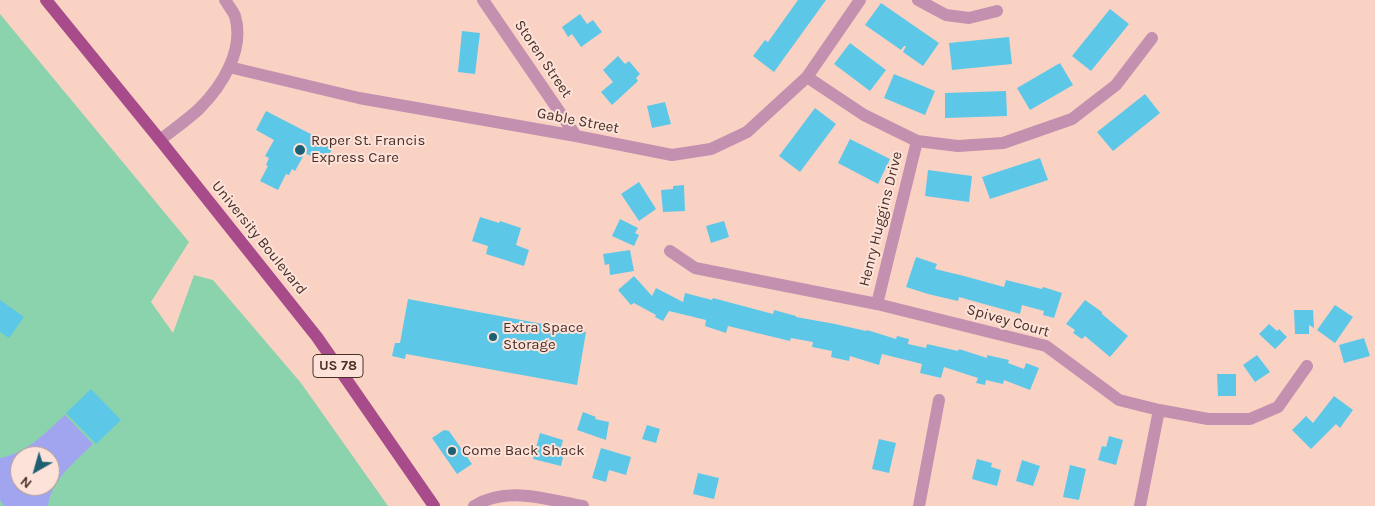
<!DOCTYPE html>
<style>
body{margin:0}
#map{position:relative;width:1375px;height:506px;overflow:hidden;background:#f9d2c4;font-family:Karla,sans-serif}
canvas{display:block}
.north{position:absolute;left:10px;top:446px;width:50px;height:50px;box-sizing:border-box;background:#fde2d9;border:1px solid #b59b91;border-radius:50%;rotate:218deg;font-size:14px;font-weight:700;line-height:20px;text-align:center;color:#493026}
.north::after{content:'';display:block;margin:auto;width:18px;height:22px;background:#1d6073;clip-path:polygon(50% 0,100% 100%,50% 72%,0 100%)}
</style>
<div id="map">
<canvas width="1375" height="506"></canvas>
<div class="north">N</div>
</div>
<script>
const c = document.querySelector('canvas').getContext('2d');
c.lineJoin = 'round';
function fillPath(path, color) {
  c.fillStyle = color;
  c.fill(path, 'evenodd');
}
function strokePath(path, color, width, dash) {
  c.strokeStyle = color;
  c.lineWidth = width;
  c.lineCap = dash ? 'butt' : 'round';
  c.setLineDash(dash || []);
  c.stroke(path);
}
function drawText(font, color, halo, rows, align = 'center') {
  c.font = font + ' Karla,sans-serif';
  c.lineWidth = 4;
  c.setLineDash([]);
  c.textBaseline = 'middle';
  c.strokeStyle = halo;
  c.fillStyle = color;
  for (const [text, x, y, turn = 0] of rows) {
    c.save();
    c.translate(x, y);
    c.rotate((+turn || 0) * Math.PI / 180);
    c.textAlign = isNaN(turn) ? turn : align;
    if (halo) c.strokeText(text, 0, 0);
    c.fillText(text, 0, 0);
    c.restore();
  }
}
fillPath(new Path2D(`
 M0 14 189 242 151 302 173 333 194 275 213 280 301 383 388 506H0ZM20 456H50V486H20Z`), '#8ad3ad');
fillPath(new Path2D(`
 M65 415 93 444C75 462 51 480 48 506H4L0 500V458C27 453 45 433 65 415ZM20 456H50V486H20Z`), '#a1a5f0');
fillPath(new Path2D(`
 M798 0H826L774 72 753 56 765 40 768 42Z
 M881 3 939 43 923 66 903 52 906 46H904L901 50 865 25Z
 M1110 9 1129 24 1091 71 1072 56Z
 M580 14 587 24 593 20 602 32 581 47 572 34 568 37 562 27Z
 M462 31 480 33 475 74 458 72Z
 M1009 37 1012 64 952 70 949 43Z
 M850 43 886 70 870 91 834 64Z
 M618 56 625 64 629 61 640 74 636 78 638 81 612 105 601 92 613 82 603 70Z
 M1060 63 1073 85 1030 110 1017 88Z
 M894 74 935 91 925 115 884 98Z
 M1006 91 1007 116 945 118V93Z
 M1145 94 1160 113 1113 151 1097 132Z
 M665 102 671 124 652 128 647 106Z
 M815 108 836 124 800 172 779 156Z
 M266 111 334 146 324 163 305 153 295 171 292 169 289 175 286 174 278 190 260 181 268 166 266 165 269 158 265 156 274 140 256 130Z
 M850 139 890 159 878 184 838 163Z
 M1040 158 1048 180 990 199 982 177Z
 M928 170 972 176 969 202 925 196Z
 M639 182 656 209 639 221 621 194Z
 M684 185 685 211 663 212 661 190 673 189V186Z
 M480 217 499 223 500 221 521 228 516 245 529 250 524 266 486 254 488 246 472 241Z
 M620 219 638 228 635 233 639 235 634 246 612 236Z
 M724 221 729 237 711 243 706 226Z
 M630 250 634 271 610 275 609 264 605 265 603 254Z
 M916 257 937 264 935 269 964 276 1004 287 1006 280 1042 289 1043 287 1062 293 1054 318 1043 315 1044 311 1022 305 1020 314 959 297 958 301 928 294 906 287Z
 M634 276 652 296 656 288 683 302 685 293 712 300 713 298 773 314 774 310 796 316V317L835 324 866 331 867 330 896 339 897 336 909 339 908 344 926 348 927 344 958 351 959 349 987 358V355L1009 360 1008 363 1024 369 1026 363 1039 368 1030 390 1004 380 1003 384 986 380 985 385 976 383 978 378 944 367 941 378 920 373 922 364 882 354 879 365 850 356 849 361 831 357 832 351 812 347 813 342 791 338 790 341 728 326 726 333 705 326 706 320 669 311 663 321 655 317 656 315 634 303 631 305 618 290Z
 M408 299 586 332 577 385 406 354 405 359 392 356 395 343H400Z
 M0 300 24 317 9 338 0 332Z
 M1085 300 1102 312V314L1128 336 1110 357 1085 336 1082 339 1073 333 1075 330 1066 324Z
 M1335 305 1353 317 1335 343 1317 330Z
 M1294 310H1313L1314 328 1309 325V334H1295Z
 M1269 324 1277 331 1279 329 1287 337 1275 349 1259 334Z
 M1364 338 1370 356 1344 363 1339 345Z
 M1257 355 1270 372 1255 382 1243 365Z
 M1217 374H1236V396H1218Z
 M91 389 121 420 96 444 66 413Z
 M1334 396 1353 410 1340 428 1336 424 1311 449 1292 430 1306 416 1313 423Z
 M583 412 596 417 595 419 609 422 606 440 577 430Z
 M647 425 660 429 656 443 642 439Z
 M444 430 449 431 472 464 457 474 432 438Z
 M540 433 563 440 559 455 563 457 561 466 533 459Z
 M1109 436 1123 440 1116 465 1098 460 1102 446 1106 447Z
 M879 439 896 443 889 473 872 469Z
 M601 448 631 457 626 475 609 470 606 482 592 478Z
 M977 459 992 463 991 467 1001 470 997 486 972 479Z
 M1022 460 1040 466 1033 486 1016 481Z
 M1070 465 1086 469 1079 500 1063 497Z
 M698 473 719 478 714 499 693 494Z`), '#5dc7e8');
strokePath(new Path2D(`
 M483 0 576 136
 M918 0 946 15 969 18 997 11
 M229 67 359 98 576 136 672 155 711 149 747 132 807 77 860 0
 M807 77 864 115 917 141 958 146 1003 143 1072 119 1116 85 1152 38
 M160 140C173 130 187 120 199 109 222 86 245 50 235 16 233 11 228 5 225 0
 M670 251 695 268 877 304 1046 346 1119 400 1159 410 1208 419H1250L1278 407 1307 366
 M877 304 917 141
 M474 506C508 485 547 500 583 506
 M919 506 939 400
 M1140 506 1159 410`), '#c390b0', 12);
strokePath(new Path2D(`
 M46 0 160 140 317 337 434 506`), '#a74b8a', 12);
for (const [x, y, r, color] of [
 [300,150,6,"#1d6073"],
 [493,337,5,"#1d6073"],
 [452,451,5,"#1d6073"]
]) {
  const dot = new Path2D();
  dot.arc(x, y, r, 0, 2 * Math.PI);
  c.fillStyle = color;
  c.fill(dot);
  strokePath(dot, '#fde2d9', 2);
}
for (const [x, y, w] of [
 [338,366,50]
]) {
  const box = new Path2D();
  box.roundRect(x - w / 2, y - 11.5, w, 23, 4);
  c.fillStyle = '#fde2d9';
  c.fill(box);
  strokePath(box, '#493026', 1);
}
drawText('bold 14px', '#493026', null, [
 ["US 78",338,366]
]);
drawText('15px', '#493026', '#fde2d9', [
 ["Storen Street",543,59,56],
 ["Gable Street",578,121,11],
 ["Henry Huggins Drive",881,219,-76],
 ["University Boulevard",259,238,51],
 ["Spivey Court",1008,321,16]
]);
drawText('15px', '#493026', '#fde2d9', [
 ["Roper St. Francis",311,141],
 ["Express Care",311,158],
 ["Extra Space",503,328],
 ["Storage",503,345],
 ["Come Back Shack",462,451]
], 'left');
</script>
